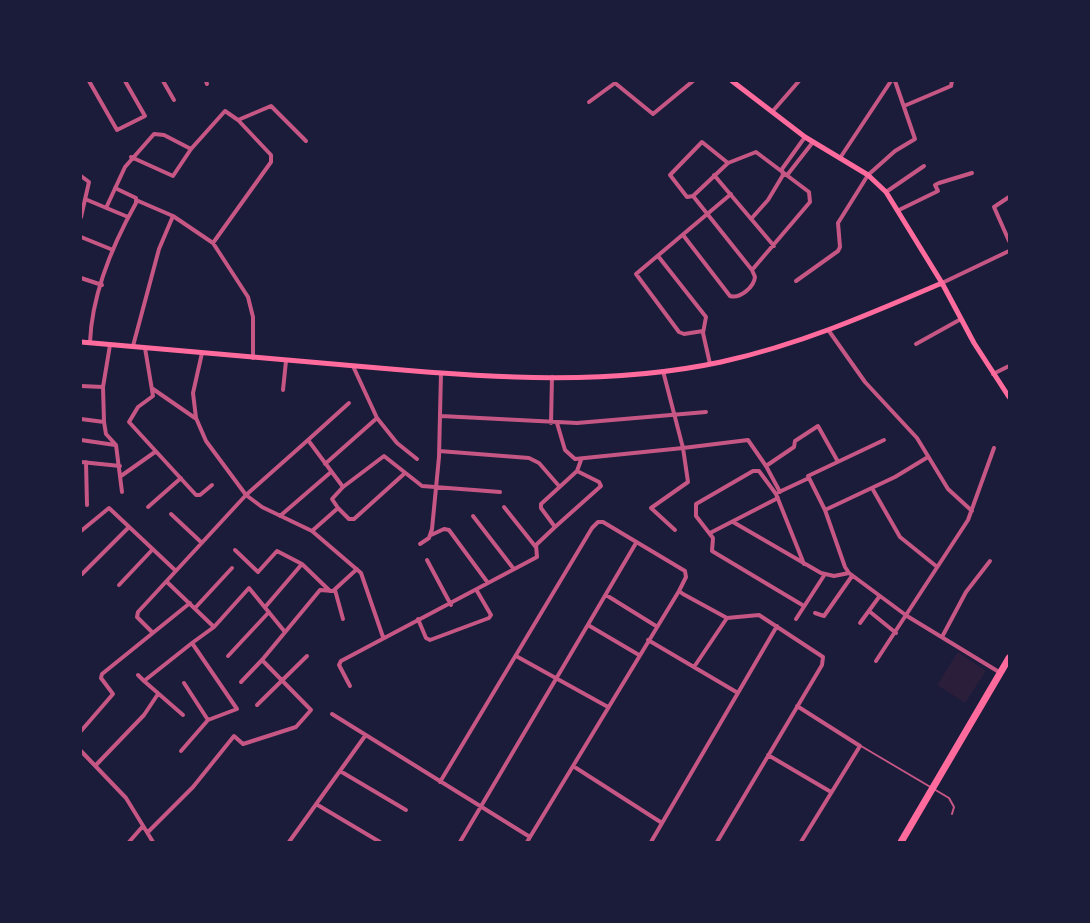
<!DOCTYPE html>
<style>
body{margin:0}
#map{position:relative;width:1090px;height:923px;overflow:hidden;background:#1b1b3a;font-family:"Noto Sans",sans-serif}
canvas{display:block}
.frame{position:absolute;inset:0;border:82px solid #1b1b3a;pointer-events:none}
</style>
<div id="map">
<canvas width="1090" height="923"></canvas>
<div class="frame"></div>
</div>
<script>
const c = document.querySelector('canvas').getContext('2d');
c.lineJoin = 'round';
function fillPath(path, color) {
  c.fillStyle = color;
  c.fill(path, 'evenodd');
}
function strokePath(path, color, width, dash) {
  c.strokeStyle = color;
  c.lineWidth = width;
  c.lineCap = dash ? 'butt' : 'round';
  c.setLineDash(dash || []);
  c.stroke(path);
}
fillPath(new Path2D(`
 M958 652 986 671 965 703 937 685Z`), '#2a1e3b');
strokePath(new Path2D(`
 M861 746 949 798 954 807 952 814`), '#c65784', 2);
strokePath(new Path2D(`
 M89 81 117 130 145 116 125 81
 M163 81 174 100
 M206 81 207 84
 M589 102 615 83 653 114 693 81
 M904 106 951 86 952 81
 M772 112 799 81
 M238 120 271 106 306 141
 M805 137 782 169 783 175 788 174 813 142
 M131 157 173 176 191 149 225 111 238 120 271 155V162L213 243 248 297 253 317V358
 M840 158 891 81
 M714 175 774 246
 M81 176 89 182 81 217
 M886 192 924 166
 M693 196 728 163 756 152 809 192 810 202 752 270
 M1009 197 994 207 1009 241
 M85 199 128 217
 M106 208 125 167 154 134 164 135 191 149
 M899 210 938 191 935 185 939 183 972 173
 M173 216 213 243
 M751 219 768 200 783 175
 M683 235 730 296C740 299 754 287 755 277L752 270 693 196 687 197 670 175 702 142 728 163
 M81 237 113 250
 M658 256 706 317 703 333 710 364
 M81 278 102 285
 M796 281 838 251 840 247 838 223 868 175 895 151 915 139 895 81
 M942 283 1009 251
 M703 331 684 334 679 332 636 274 731 194
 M829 331 865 382 917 438 948 489 972 511
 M90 342C92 295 113 244 136 203V198L115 188
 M916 344 961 319
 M110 345 103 387 104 422 106 434 116 445 122 492
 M133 346 159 249 173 216 136 200
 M145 348 153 396 138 407 129 422 196 495H200L212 485
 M202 353 193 393 196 418 206 441 246 495 262 507 312 531 361 573 383 637
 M663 371 683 448 748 440 766 466 780 492
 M993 374 1009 366
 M81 386 103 387
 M153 389 195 418
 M283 390 286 361
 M349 403 308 440 343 487 384 456 422 486 500 492
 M441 416 577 423 706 412
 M377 418 397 443 417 459
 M81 419 104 422
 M551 423 552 377
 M557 423 565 450 575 459 683 448 688 482 651 508 675 530
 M81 440 115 445
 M884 440 808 476 825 510 845 567 849 573 907 616 999 672
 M439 451 529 458 539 463 559 486
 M81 462 120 466
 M86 462 87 505
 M325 464 377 418 353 366
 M766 466 794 447 795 441 818 426 837 460
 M121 476 155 452
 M872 488 900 537 936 566
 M779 492 809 478
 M148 507 181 478
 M504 507 535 546
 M338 508 332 499 343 487
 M825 510 895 477 928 457
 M171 514 202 543
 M280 516 331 472
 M473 516 513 568
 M733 522 821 573 834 576 849 573
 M555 527 601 486 599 482 577 471
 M81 531 109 508 176 571
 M312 531 338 508 349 519H354L405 473
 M710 533 778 498
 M431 535 444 529 449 530 488 583
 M420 544 429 538 432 529 439 457 441 373
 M235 550 258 572 277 551 302 564
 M427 560 451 605
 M82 574 129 527
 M167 582 214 627 192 643 237 709 208 720 184 683
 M119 585 153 549
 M335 590 343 619
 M606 595 656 626
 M266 606 302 564 330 591
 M804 606 712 551 713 538 696 516V504L753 471H759L776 494 804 564
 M195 608 232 568
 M869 611 896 633
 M815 613 824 616 852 576
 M418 619 426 638 430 640 489 618 491 615 477 591
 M796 619 825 574
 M860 623 879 597
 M588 625 639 655
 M214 627 249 588 285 632
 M152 632 137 617 138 612 246 495 308 440
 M942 637 966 592 990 561
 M648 640 738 693
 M228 656 269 612
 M516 656 608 707
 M876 661 968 520 994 448
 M694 667 727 618
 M138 675 144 681
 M241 682 262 660
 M350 686 339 665 341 661 537 557 536 545 555 527 541 508V504L577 471 581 460
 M257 705 307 656
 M797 706 860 746 801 842
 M332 714 530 837
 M183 715 144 681 192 643
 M81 731 113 694 101 678 102 674 190 603
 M81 751 126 798 153 842
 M181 751 208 720
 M768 755 831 792
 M96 765 144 715 158 694
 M573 766 662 823
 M340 771 406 810
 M440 782 592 528 598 522H603L685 571 686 577 679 591 683 594 727 618 759 615 823 657 822 665 717 842
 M316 804 380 842
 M148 832 193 787 234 736 243 744 296 727 311 710 262 660 320 590 333 591 357 569
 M129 842 143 826
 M289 842 365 736
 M460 842 636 543
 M527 842 679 591
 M651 842 777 626`), '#c65784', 4);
strokePath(new Path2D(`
 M732 81 805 137 868 175 886 192 942 283 974 343 1009 397
 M81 342C180 350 279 360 379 368 492 378 609 386 721 362 799 345 870 314 942 283`), '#ff6b9d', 5);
strokePath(new Path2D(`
 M901 842 1009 658`), '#ff6b9d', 7);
</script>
